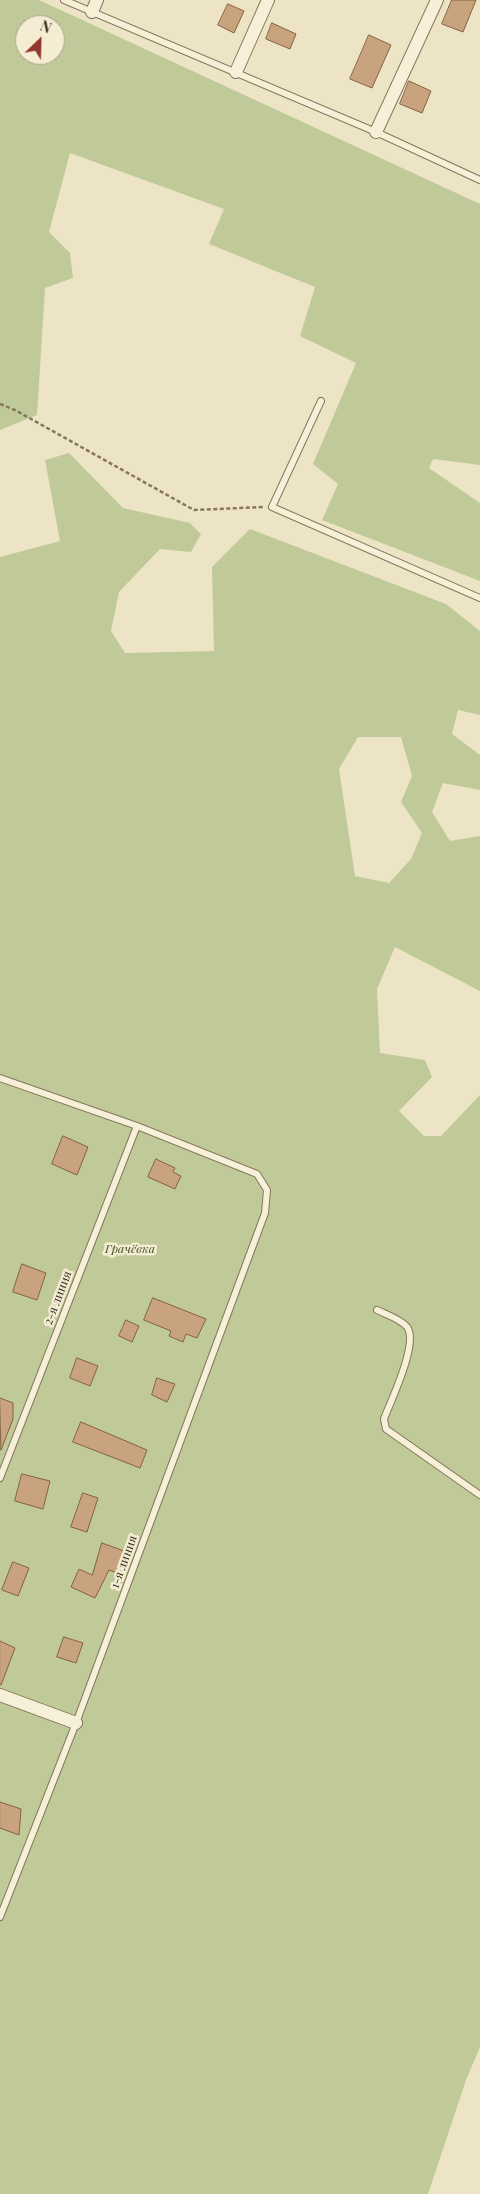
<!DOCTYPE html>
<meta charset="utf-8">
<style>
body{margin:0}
#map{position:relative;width:480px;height:2194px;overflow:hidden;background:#ece4c5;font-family:"Playfair Display",serif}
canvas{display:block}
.north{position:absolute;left:15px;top:15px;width:50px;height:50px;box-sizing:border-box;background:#f4edd4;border:1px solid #a8a08c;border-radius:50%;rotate:24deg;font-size:14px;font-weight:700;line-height:20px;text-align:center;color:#372d1f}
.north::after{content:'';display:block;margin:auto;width:18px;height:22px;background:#92372f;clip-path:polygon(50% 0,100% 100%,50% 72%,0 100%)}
</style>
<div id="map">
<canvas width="480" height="2194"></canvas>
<div class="north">N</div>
</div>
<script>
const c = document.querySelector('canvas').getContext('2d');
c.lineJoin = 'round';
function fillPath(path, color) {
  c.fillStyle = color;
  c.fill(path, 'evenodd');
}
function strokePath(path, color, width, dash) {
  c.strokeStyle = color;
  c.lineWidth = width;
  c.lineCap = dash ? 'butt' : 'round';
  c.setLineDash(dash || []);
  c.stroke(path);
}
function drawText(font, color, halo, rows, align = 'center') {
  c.font = font + ' "Playfair Display",serif';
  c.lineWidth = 5;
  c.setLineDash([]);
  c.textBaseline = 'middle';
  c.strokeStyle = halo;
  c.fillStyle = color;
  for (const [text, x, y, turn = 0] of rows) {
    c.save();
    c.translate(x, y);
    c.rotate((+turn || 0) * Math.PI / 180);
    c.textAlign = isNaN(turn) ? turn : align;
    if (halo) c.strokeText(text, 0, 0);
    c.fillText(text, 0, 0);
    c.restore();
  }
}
fillPath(new Path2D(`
 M0 0H39L480 204V465L433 459 429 468 480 503V581L322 520 338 484 313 464 356 363 300 336 315 287 209 244 224 209 70 153 49 232 70 253 73 278 45 288 37 415 0 430ZM25 25H55V55H25Z
 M69 453 123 508 190 523 201 534 191 552 160 549 119 592 111 631 125 653 214 651 212 567 250 529 446 604 480 631V715L458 710 452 734 480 755V790L443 783 432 812 450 841 480 836V991L395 947 377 989 380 1053 425 1060 432 1077 399 1111 424 1136H441L480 1095V2047L466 2080 428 2194H0V557L60 541 45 460ZM358 737H401L412 776 401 802 422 833 411 859 389 883 355 876 339 769Z`), '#c0ca99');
const building = new Path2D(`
 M452 0H476L463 32 442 24Z
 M228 4 244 11 234 33 218 25Z
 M272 23 296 34 290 49 266 39Z
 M369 35 391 45 372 88 350 79Z
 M409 81 431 91 422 113 400 104Z
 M63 1136 88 1147 77 1175 52 1164Z
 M156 1159 175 1168 173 1172 181 1176 175 1189 148 1177Z
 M22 1264 46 1273 37 1300 13 1292Z
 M153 1298 206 1319 197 1338 186 1334 183 1342 169 1336 171 1331 144 1320Z
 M126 1320 139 1326 132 1342 119 1336Z
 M77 1358 98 1366 90 1386 70 1378Z
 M157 1378 175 1384 167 1402 152 1395Z
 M0 1398 13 1403V1419L1 1450Z
 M81 1422 147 1450 140 1468 73 1442Z
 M22 1474 50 1481 43 1509 15 1501Z
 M83 1493 98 1498 87 1532 71 1527Z
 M102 1543 124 1551 117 1573 109 1570 95 1598 71 1587 79 1569 92 1575Z
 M13 1562 29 1568 18 1596 2 1590Z
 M64 1637 83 1643 76 1663 57 1657Z
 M0 1641 15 1648 1 1685H0Z
 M0 1802 21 1809 19 1835 0 1828Z`);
fillPath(building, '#c8a37d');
strokePath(building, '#846243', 1);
const lane = new Path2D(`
 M64 0 376 132 480 180
 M321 401 272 507 480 598
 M0 1078 137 1126 257 1174 267 1190 265 1213 76 1723 0 1917
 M377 1310C385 1314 401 1319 407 1327 419 1343 391 1400 384 1419L386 1429 480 1495
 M0 1478 137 1126`);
const street = new Path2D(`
 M92 12 97 0
 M236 72 268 0
 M376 132 437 0
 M0 1695 76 1723`);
strokePath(lane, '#86765c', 8);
strokePath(street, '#86765c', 14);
strokePath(new Path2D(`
 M0 404 15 410 194 510 263 507`), '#86765c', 2.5, [4, 2.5]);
strokePath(lane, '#f7f0d8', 6);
strokePath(street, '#f7f0d8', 12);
drawText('italic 12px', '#435227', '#f4edd4', [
 ["Грачёвка",130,1249]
]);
drawText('12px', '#372d1f', '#f4edd4', [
 ["2-я линия",58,1298,-69],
 ["1-я линия",124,1562,-70]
]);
</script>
